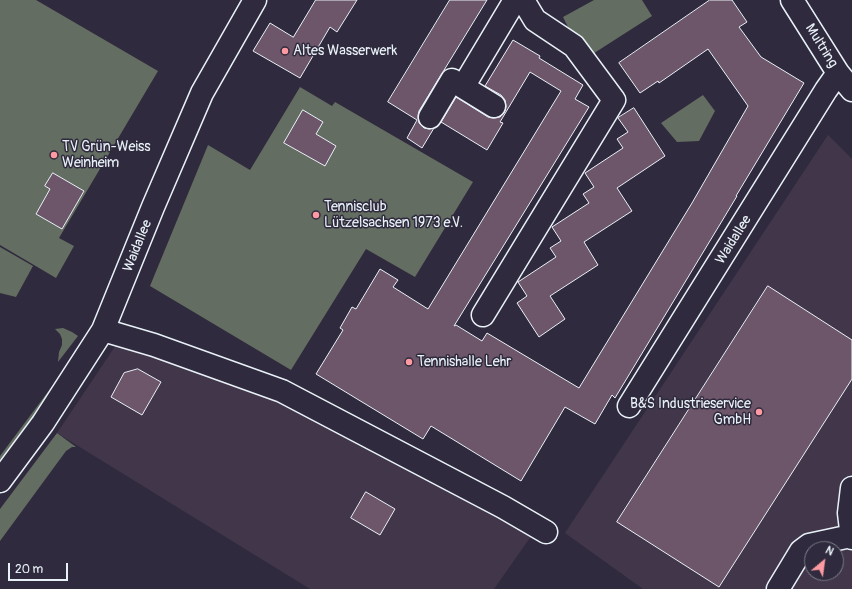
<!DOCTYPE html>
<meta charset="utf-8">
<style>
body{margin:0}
#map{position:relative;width:852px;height:589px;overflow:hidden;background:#2f2a3d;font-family:Pangolin,sans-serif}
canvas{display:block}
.north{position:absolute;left:804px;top:541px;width:40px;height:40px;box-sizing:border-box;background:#2f2a3d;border:1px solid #797a88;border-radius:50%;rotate:29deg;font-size:11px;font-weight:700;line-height:16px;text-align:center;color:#e8f1f8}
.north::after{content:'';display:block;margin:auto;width:14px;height:18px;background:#ff9aa2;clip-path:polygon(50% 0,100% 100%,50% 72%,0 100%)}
.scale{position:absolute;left:8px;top:563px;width:60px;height:18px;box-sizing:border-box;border:2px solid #e8f1f8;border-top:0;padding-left:5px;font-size:12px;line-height:14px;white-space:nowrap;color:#e8f1f8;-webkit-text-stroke:3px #2f2a3d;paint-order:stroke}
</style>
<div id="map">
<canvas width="852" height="589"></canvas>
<div class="north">N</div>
<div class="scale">20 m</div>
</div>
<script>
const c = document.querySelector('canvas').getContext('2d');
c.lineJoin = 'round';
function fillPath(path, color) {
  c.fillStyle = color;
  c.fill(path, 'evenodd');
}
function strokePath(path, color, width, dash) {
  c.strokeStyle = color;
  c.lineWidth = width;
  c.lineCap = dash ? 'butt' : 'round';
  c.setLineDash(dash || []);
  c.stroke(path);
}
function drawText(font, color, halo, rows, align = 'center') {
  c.font = font + ' Pangolin,sans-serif';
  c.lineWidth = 3;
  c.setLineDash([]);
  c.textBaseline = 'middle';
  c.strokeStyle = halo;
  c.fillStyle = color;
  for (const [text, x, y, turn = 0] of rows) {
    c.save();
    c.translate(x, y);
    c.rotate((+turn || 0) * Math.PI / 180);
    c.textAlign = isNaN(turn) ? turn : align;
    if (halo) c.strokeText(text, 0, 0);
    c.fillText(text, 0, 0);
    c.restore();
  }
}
fillPath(new Path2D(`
 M828 135 852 159V589H643L565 533ZM812 549H836V573H812Z
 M118 342 292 405 532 535 494 589H310L57 433Z`), '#42374a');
fillPath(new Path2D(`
 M0 0H36L158 71 59 238 74 246 56 278 0 245Z
 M594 0H642L652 16 588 57 571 33 563 17Z
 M300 87 332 106 335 102 473 182 415 277 366 249 291 370 150 286 208 145 250 170Z
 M703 95 715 111 699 141 677 142 661 123Z
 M0 247 33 266 16 297 0 293Z
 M63 328 72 332 78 336 58 362 59 352 62 345V339L60 334 55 329Z
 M76 360 0 464V456L71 361Z
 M57 433 76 447H72L66 451 0 541V509Z`), '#646d61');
const building = new Path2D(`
 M316 0H357L337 32 330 27 300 78 253 51 270 23 293 37Z
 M450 0H487L419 111 418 117 419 123 424 128 429 129 434 128 422 148 407 138 417 120 388 102Z
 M710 0H732L747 22 739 27 761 57 804 83 736 196H737L722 221 615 398 612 395 595 424 565 407 521 481 431 426 423 439 316 374 343 330 340 328 352 307 356 309 380 269 398 280 393 287 428 309 561 91 530 72 500 122 503 123 487 150 441 122 456 97 488 117 493 118 500 117 504 113 506 107 505 100 501 95 485 86 513 40 540 56 539 58 583 85 575 99 589 107 454 326 456 325 482 341 487 333 579 388 692 203 748 106 708 49 659 83 658 81 640 93 619 63Z
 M634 108 665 156 617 188 632 211 584 242 598 265 550 296 565 319 539 337 517 303 527 296 518 282 556 257 550 248 561 241 552 227 589 203 583 194 594 187 585 173 623 148 617 139 628 132 618 118Z
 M303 110 323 122 316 134 336 146 325 166 284 143Z
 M53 173 84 191 62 229 36 214 50 189 45 186Z
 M768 286 852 340V379L719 587 617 522Z
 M138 369 161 382 142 415 111 397 124 373Z
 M366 492 395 509 380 535 351 518Z`);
fillPath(building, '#6d5669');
strokePath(building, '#e8f1f8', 1);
const minor = new Path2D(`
 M792 0 838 73 852 90
 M463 87 494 106
 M430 117 452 80 463 87 515 0
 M483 315 614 100 574 46 535 20 523 0
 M103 330 154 345 282 391 503 507 546 532
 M629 406 826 90 838 73
 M0 481 43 423 103 330 153 207 202 93 255 0
 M852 488 849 513 852 538
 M778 589 801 551 809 545 851 536`);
strokePath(minor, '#e8f1f8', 25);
strokePath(minor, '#2f2a3d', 22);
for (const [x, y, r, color] of [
 [285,51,4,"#ff9aa2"],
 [54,155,4,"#ff9aa2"],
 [316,215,4,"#ff9aa2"],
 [409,362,4,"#ff9aa2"],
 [759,412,4,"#ff9aa2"]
]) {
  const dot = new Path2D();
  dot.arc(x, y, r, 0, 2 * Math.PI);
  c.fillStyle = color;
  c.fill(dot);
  strokePath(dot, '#2f2a3d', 1.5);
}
drawText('14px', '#e8f1f8', '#2f2a3d', [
 ["Multring",821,46,58],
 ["Waidallee",734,240,-58],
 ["Waidallee",138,246,-68]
]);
drawText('14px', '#e8f1f8', '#2f2a3d', [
 ["Altes Wasserwerk",293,51],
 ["TV Grün-Weiss",62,147],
 ["Weinheim",62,163],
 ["Tennisclub",324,207],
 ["Lützelsachsen 1973 e.V.",324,223],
 ["Tennishalle Lehr",417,362],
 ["B&S Industrieservice",751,404,"right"],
 ["GmbH",751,420,"right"]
], 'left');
</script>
